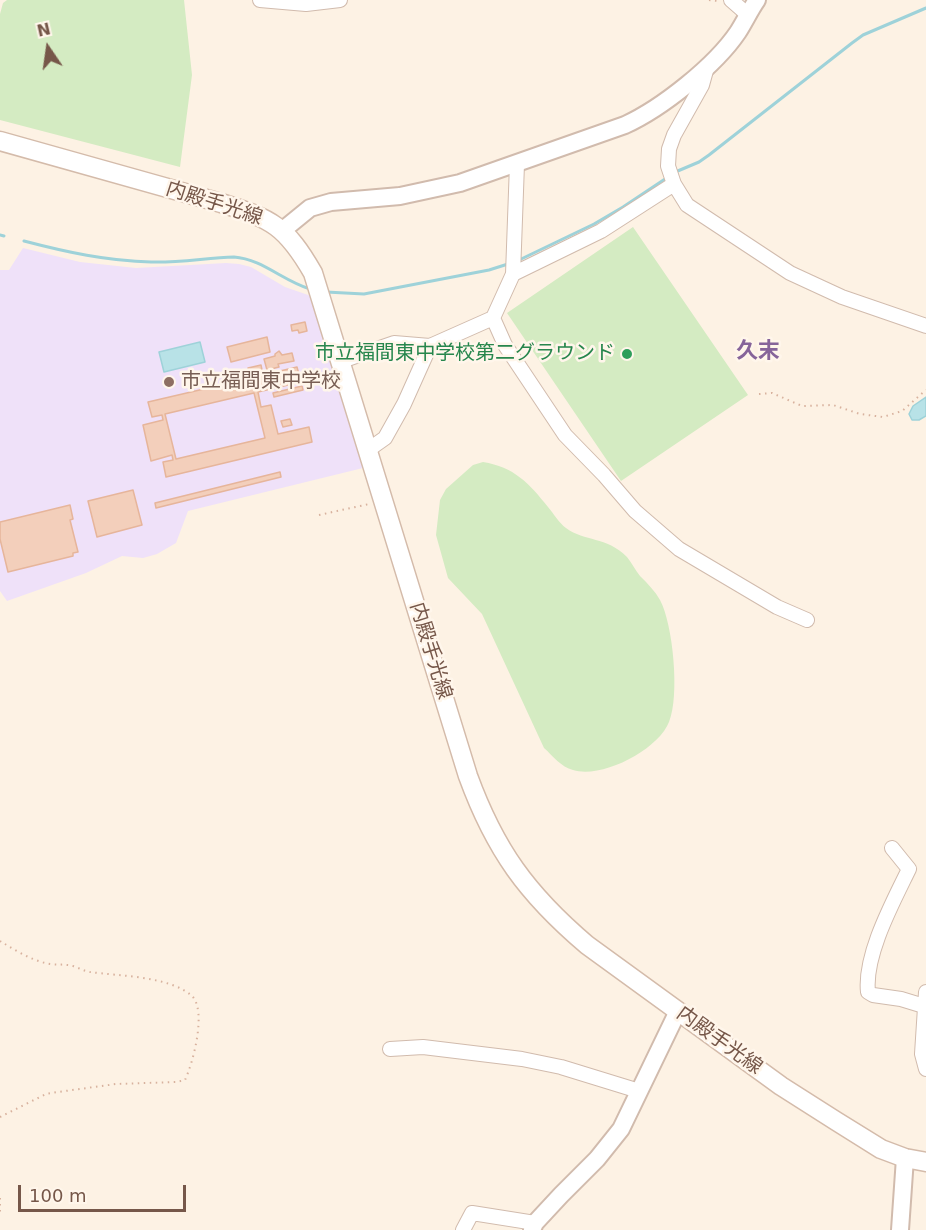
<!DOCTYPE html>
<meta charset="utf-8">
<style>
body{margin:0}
#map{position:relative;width:926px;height:1230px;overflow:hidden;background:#fdf2e4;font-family:"DejaVu Sans",sans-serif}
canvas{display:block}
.north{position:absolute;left:18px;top:18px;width:60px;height:60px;-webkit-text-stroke:4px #fff6eb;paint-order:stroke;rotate:347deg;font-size:16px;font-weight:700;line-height:24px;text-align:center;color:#765749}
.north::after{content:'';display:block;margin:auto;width:21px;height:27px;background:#765749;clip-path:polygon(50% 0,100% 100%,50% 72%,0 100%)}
.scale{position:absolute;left:18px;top:1185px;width:168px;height:27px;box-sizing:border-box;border:3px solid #765749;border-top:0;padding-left:8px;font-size:18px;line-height:21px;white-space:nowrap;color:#765749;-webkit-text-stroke:4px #fff6eb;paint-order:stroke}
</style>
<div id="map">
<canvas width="926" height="1230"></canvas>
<div class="north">N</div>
<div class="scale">100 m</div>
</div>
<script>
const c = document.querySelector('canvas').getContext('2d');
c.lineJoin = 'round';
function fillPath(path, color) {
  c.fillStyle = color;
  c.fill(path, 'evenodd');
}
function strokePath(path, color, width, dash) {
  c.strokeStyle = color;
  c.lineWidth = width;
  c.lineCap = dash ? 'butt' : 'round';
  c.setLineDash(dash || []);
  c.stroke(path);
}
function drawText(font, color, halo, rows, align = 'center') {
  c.font = font + ' "DejaVu Sans","Noto Sans JP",sans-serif';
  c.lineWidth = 5;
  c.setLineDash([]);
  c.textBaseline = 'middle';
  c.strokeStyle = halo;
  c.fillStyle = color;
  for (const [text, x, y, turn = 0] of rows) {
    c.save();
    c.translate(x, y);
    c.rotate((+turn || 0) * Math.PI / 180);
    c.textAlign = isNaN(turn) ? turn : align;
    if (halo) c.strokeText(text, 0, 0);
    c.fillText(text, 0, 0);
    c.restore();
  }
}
fillPath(new Path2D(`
 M23 248 80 262 136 268 226 263 239 264 251 267 285 287 311 296 363 468 188 511 176 543 157 554 143 558 122 556 86 573 7 601 0 591V270H9Z`), '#efe1f9');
fillPath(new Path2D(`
 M7 0H184L192 75 180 167 0 120V14L3 3Z
 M633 227 748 395 621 481 507 313Z
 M483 462C514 467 529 483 548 507 554 514 559 523 566 528 585 542 606 536 627 557 632 563 635 570 640 576 648 584 655 591 660 600 673 624 680 696 669 722 658 750 602 779 573 770 561 767 553 756 544 748L482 614 448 578 436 535 440 500 446 489 473 465Z`), '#d4ebc2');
const water = new Path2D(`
 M200 342 205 362 164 372 159 352Z
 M926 397V416L919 420H912L909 414 913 406Z`);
fillPath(water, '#b8e2e7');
strokePath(water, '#9ed2d9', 1.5);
strokePath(new Path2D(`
 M673 173 699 162 709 155 852 43 863 35 926 8
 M0 235 4 236
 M24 241C66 252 107 261 151 262 178 263 206 258 234 257 262 259 283 281 310 289
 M517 261 594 224 623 207 668 177
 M326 292 364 294 489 270 508 264`), '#9ed2d9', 3);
const building = new Path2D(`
 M305 322 307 331 299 333 298 330 292 331 291 325Z
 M267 337 270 352 231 362 227 347Z
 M279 351 282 355 292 353 294 361 278 364 279 367 267 370 264 359 275 356V354Z
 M261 365 263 375 297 367 301 382 258 392 261 407 271 405 278 434 309 427 312 442 166 477 163 462 173 460 172 455 151 461 143 425 163 420 162 415 152 417 148 402 251 378 248 368ZM254 393 265 438 176 459 165 414Z
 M302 386 303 390 274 397 273 393Z
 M290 419 292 425 283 427 281 421Z
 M280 472 281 477 156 508 155 503Z
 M133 490 142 525 97 537 88 501Z
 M70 505 73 519 70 520 78 552 73 553V556L8 572 0 539V522Z`);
fillPath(building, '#f3cfbb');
strokePath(building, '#e6b59b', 1.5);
const minor = new Path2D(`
 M260 0 306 4 340 0
 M731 0 747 14
 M707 67 702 85 674 135 669 149 668 166 674 184 687 205 790 273 842 297 926 326
 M513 274 601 231 674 184
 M493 318 505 345 565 435 604 475 635 511 679 549 777 607 807 620
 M339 362 394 343 430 346 493 318 513 274 517 164
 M368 450 385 438 404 404 430 346
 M892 848 909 869C893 902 864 955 868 992L873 995 901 999 924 1006
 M926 992 922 1054 926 1069
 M390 1049 423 1047 522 1059 561 1067 639 1091
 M463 1230 472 1213 535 1223`);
const tertiary = new Path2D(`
 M283 230 310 208 331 202 400 196 460 183 625 125C662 108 715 66 738 32 745 21 750 10 757 0
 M532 1230 535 1223 561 1195 597 1159 621 1129 678 1011
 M900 1230 905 1158`);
const secondary = new Path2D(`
 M0 141 221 203C272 219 286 226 313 273L468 776C495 850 527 894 587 945L781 1086 836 1121 881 1149 905 1158 926 1162`);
strokePath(minor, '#d1bbad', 16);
strokePath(tertiary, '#d1bbad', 20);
strokePath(secondary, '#d4bbaa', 21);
strokePath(new Path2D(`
 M709 0 718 1
 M759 394 772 393 802 406 833 405 860 414 883 417 902 411 926 390
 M319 515 369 504
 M0 941C15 950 32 961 50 964 58 965 65 964 73 966 79 968 84 971 90 972 118 976 170 976 192 996 207 1011 193 1063 185 1080L176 1082 116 1084 58 1092 46 1094 0 1117
 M0 1198V1215`), '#d8b29e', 2, [1.5, 4.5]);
strokePath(minor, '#fff', 14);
strokePath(tertiary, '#fff', 16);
strokePath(secondary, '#fff', 18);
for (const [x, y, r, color] of [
 [627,354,6,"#2e9e5b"],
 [169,382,6,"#8d6e63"]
]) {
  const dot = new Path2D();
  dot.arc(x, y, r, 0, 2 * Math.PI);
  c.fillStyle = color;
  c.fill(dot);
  strokePath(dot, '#fff6eb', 2);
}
drawText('20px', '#765749', '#fff6eb', [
 ["内殿手光線",214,204,18],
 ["内殿手光線",430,651,73],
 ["内殿手光線",719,1041,36]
]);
drawText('20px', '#27864d', '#fff6eb', [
 ["市立福間東中学校第二グラウンド",615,354]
], 'right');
drawText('20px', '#785e54', '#fff6eb', [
 ["市立福間東中学校",181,382]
], 'left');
drawText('bold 22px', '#86649a', '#fff6eb', [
 ["久末",758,352]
]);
</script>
